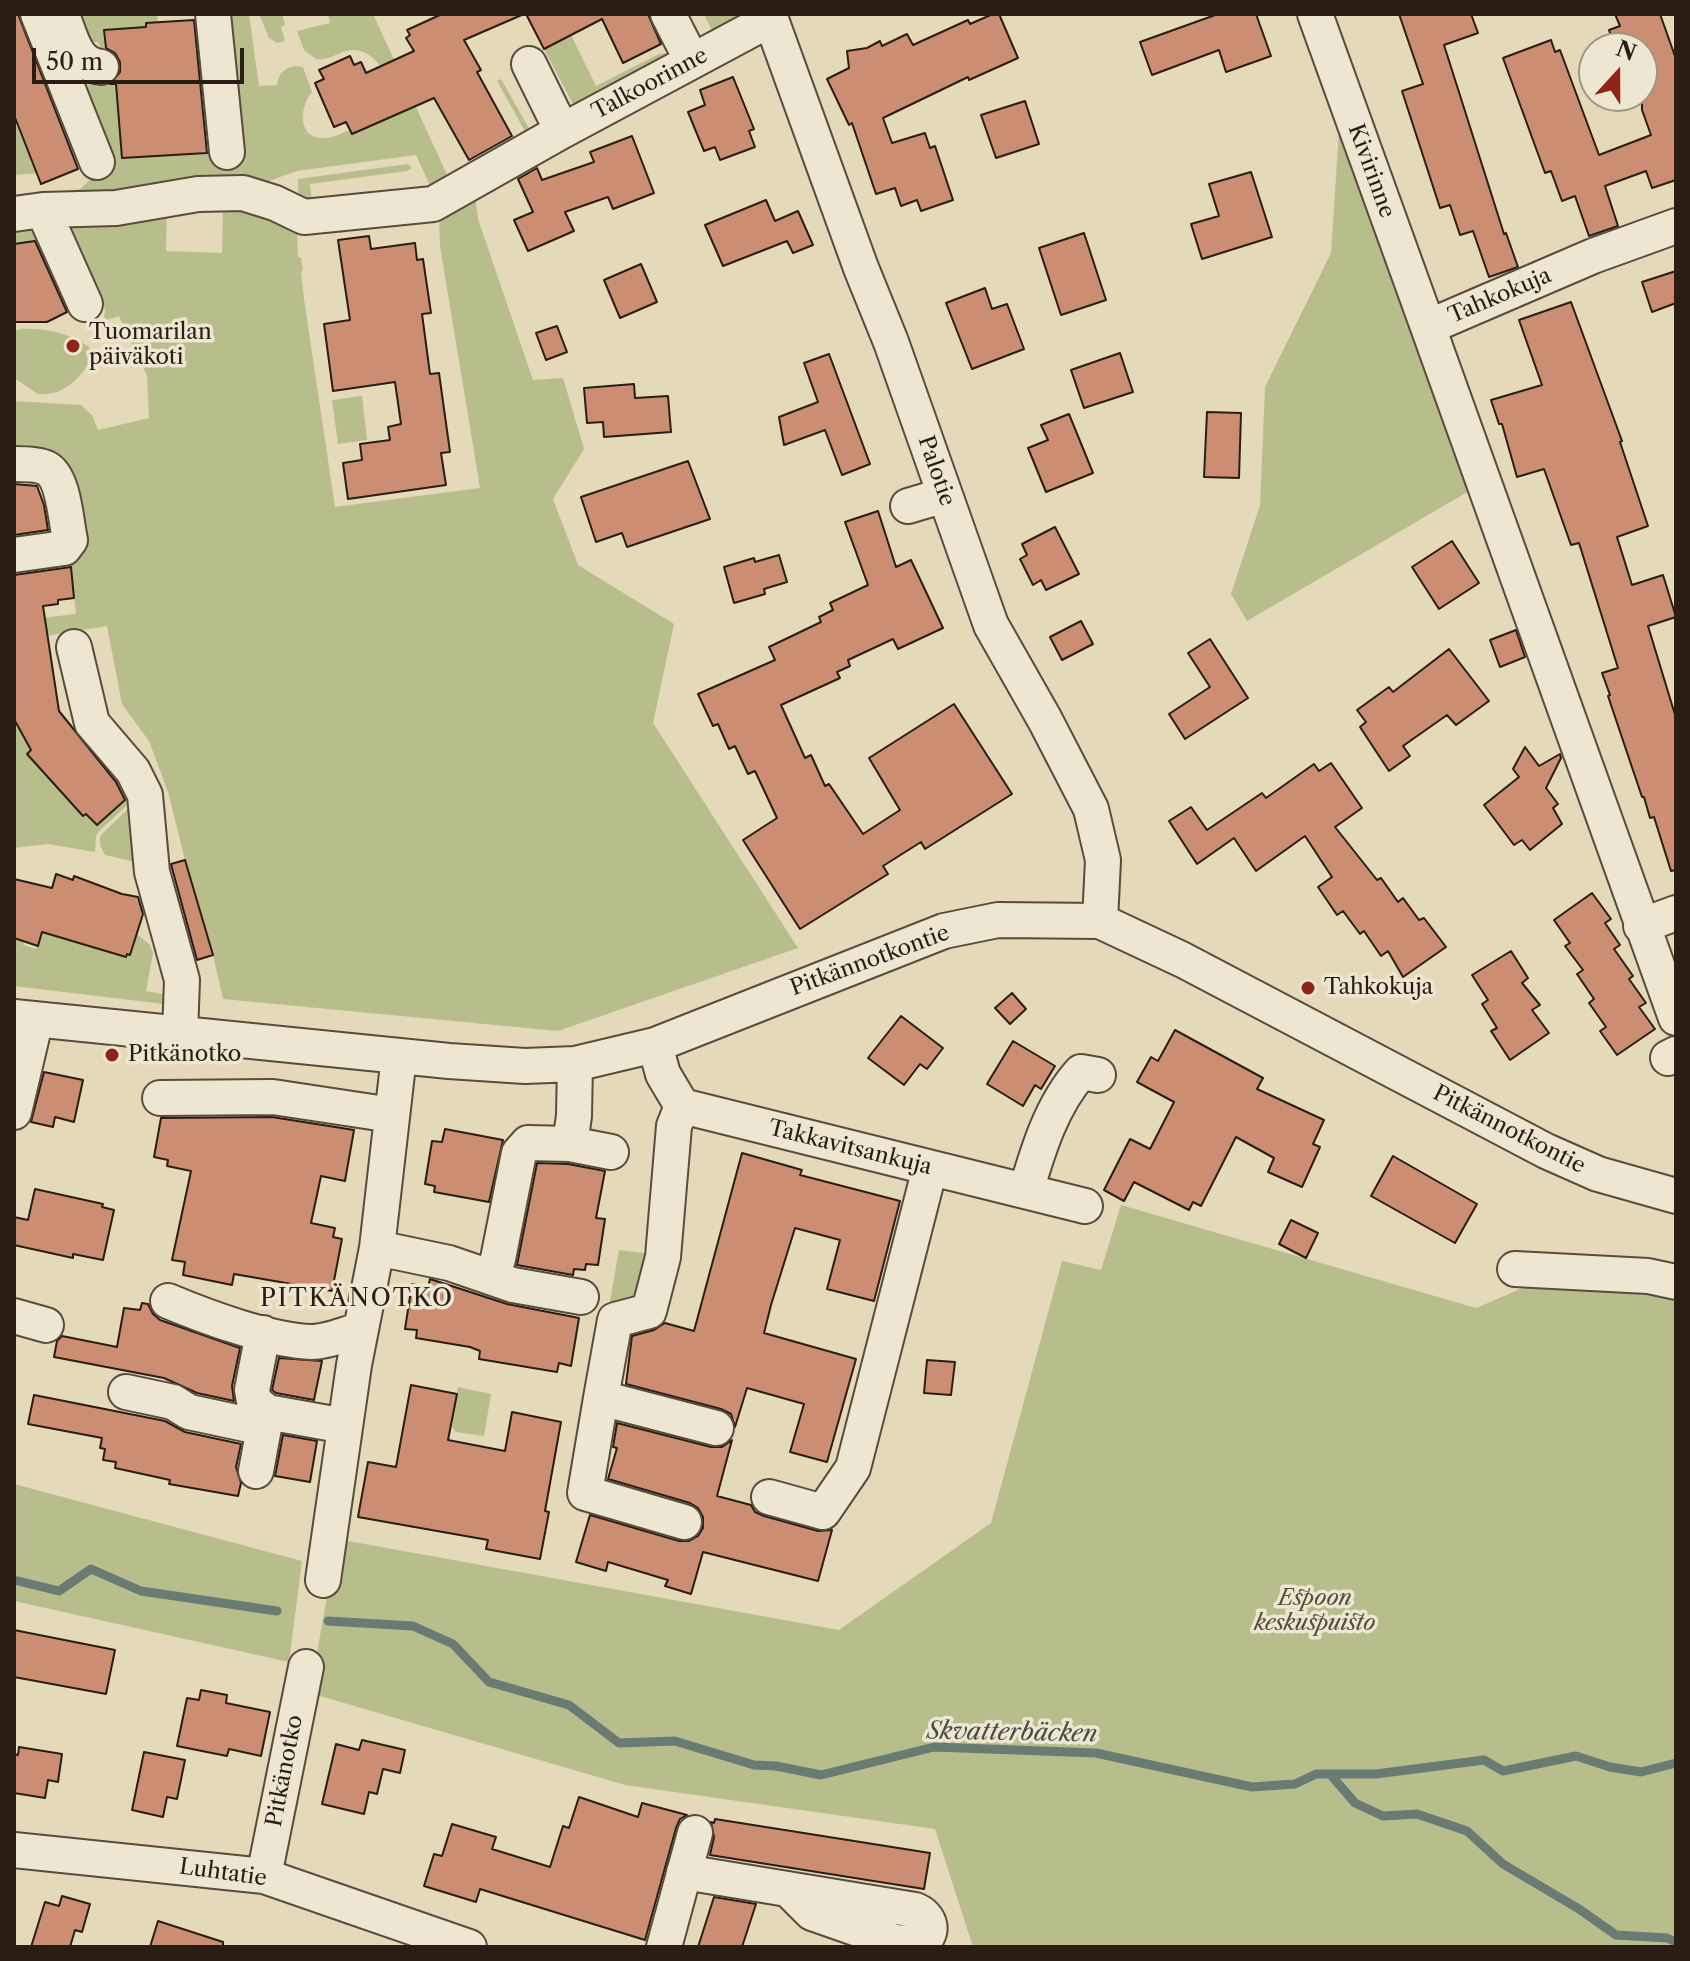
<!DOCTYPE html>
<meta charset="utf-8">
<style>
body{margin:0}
#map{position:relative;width:1690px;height:1961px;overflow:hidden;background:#e4d9b8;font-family:"Libre Caslon Text",serif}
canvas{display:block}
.frame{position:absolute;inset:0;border:16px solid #291d14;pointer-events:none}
.north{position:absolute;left:1578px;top:32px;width:80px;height:80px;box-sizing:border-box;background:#ede6d1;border:2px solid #9f9685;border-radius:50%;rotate:21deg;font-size:22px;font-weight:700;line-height:32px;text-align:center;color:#291d14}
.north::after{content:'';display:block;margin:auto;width:28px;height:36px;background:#8f2418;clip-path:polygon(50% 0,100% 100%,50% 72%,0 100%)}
.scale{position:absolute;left:32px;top:48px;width:212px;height:36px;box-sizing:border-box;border:4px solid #291d14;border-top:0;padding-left:10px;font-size:24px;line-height:28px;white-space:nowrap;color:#291d14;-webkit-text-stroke:6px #ede6d1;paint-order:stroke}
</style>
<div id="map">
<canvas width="1690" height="1961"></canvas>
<div class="frame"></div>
<div class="north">N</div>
<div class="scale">50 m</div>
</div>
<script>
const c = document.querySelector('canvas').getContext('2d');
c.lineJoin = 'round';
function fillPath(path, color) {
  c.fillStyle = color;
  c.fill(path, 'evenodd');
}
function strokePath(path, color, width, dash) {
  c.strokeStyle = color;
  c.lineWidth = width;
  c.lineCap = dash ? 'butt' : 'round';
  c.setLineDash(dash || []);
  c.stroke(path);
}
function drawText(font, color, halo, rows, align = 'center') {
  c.font = font + ' "Libre Caslon Text",serif';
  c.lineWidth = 7;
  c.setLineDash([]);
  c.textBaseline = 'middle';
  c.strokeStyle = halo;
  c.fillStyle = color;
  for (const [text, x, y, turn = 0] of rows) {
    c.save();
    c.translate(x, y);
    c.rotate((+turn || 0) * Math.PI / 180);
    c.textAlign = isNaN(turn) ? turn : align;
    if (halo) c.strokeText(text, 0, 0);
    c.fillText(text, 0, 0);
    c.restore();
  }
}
fillPath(new Path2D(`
 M75 14H157L158 23 146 24 150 91 163 155 214 153 223 14H249L259 86 277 85C278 72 289 64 303 67L312 92C299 107 297 140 325 138 334 138 342 133 350 130L352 134 401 112C393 89 379 43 346 51 335 54 328 61 316 59L304 50 297 31 330 23 328 14H373L450 181 433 192 416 155 297 171 266 182 14 198 80 189 91 179 87 166 82 85 125 83 123 63 108 64 98 42H80Z
 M259 14H282L285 25 281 27 285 41 277 43 269 38Z
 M711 14H735V23L714 34 705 17Z
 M571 35 596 86 659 54 670 53 675 61 592 107 586 97 573 104 544 49Z
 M501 79 531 132 527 135 497 81Z
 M14 115 37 173 14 175Z
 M1339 131 1469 491 1247 621 1231 594 1260 505 1265 387 1331 253Z
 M408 164 412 168 407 171 310 184 312 204 299 206 298 179Z
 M475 194 478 219 533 380 563 378 584 449 553 499 578 565 674 624 653 723 798 948 558 1031 223 999 213 955 185 860 168 792 149 741 122 704 107 626 14 641V621L76 614 61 478 14 461V401L81 405 92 415 98 430 149 418 147 376 119 316 104 321 105 309 57 226 167 206 166 251 222 253 223 207 237 202 297 227 298 257 301 258 303 270 301 271 304 299 335 507 480 488 440 246 439 215Z
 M36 217 44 241 14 244V220Z
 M20 329C46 328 67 332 89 347L91 360C78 380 64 396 38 394L14 378V331Z
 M362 396 367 440 338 444 332 400Z
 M14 719 31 750 27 754 51 780 61 786 58 789 96 825 131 794 135 798 99 831 96 836 95 852 48 844 14 848Z
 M134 803 135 862 105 855 100 845V836Z
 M43 928 95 948 97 945 126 957 130 954 137 934 150 945 153 953 146 991 173 996 172 1005 14 986V938L24 941 23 945 36 949Z
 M1121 1205 1476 1308 1525 1287 1618 1285 1676 1292V1947H973L935 1829 625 1785 310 1693 337 1539 839 1630 991 1523 1062 1261 1101 1270Z
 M619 1250 644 1253 651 1260 650 1288 613 1314 608 1313Z
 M458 1387 491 1394 484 1436 456 1432 452 1427Z
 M14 1484 302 1561 289 1662 14 1601Z`), '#b7be8c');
strokePath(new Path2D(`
 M14 1580 59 1591 91 1569 141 1591 277 1611
 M328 1621 413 1626 453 1644 489 1682 569 1705 619 1743 675 1741 754 1765 776 1766 821 1775 934 1747 1096 1753 1252 1787 1295 1784 1316 1774H1376L1484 1760 1503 1771 1576 1756 1610 1767 1641 1772 1676 1763
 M1330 1774 1355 1803 1383 1816 1417 1814 1467 1831 1503 1864 1579 1909 1616 1935 1667 1938 1676 1942`), '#6a7b73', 9);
const building = new Path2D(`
 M14 14H18L78 169 41 184 14 115Z
 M442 14H524L464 40 481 70 477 72 512 136 469 160 434 98 352 134 346 122 334 127 315 83 324 79 319 70 350 56 354 65 361 62 366 73 414 51 406 38 410 35 407 30Z
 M526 14H648L661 44 623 63 602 19 544 49Z
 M993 14H999L1018 58 969 80 968 77 883 118 892 143 925 133 930 148 935 146 953 200 921 211 917 200 901 206 895 188 876 194 852 123 849 125 827 79 849 68 847 51 867 48 880 41 882 46 907 34 913 45 968 20 970 24Z
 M1218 14H1256L1271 56 1226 72 1219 50 1152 75 1140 42Z
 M1399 14H1471L1478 33 1444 45 1504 234 1506 233 1518 267 1489 277 1473 231 1460 235 1450 205 1440 208 1402 91 1423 84Z
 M1615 14H1660L1676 59V180L1652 188 1646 171 1605 186 1618 226 1589 236 1575 196 1562 201 1551 171 1545 173 1503 58 1551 40 1555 52 1560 50 1599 155 1651 135 1642 110V48H1615L1609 30 1620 26Z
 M194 20 207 153 122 158 116 84H110L120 72V62L115 53 106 48 104 30 146 27V23Z
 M733 77 754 129 749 131 755 147 720 160 715 147 704 151 688 112 705 105 700 90Z
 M1025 101 1039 144 996 158 981 115Z
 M632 136 654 193 613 209 608 197 565 212 574 231 528 251 514 220 533 212 518 179 537 168 542 180 594 162 590 152Z
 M1251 172 1272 237 1202 259 1191 224 1219 216 1209 184Z
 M766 200 775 221 798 211 813 245 793 253 787 241 723 266 705 225Z
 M1084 233 1106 300 1061 315 1039 248Z
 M369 236 371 249 415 243 417 260 423 259 431 313 422 314 430 374 439 373 450 452 441 453 446 485 348 499 343 463 362 460 360 444 390 440 388 427 401 424 395 382 333 391 324 324 350 320 338 240Z
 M35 241 67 312 47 322H14V244Z
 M641 264 657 302 620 318 604 280Z
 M1676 271V303L1652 312 1642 282Z
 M985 288 992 309 1007 304 1024 349 972 369 946 303Z
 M1571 302 1622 441 1620 442 1648 526 1617 537 1632 585 1663 575 1676 617 1648 626 1676 718V870L1671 871 1654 817 1650 818 1644 797H1642L1608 696 1610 695 1602 673 1618 668 1579 543 1571 545 1544 469 1517 477 1502 424H1499L1491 400 1542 385 1519 320Z
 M557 326 567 352 546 360 536 333Z
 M1120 353 1133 392 1084 408 1071 370Z
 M829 354 870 464 842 475 825 430 784 445 779 417 818 402 804 363Z
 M634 384 635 398 668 396 671 432 604 437 603 422 587 423 584 388Z
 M1207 412 1241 413 1239 478 1204 477Z
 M1069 414 1093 473 1046 492 1028 448 1048 440 1041 425Z
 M688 461 710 519 627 547 622 533 596 542 581 497Z
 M14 484 37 486 44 505 48 530 14 535Z
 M878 511 896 567 911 560 943 628 898 649 893 639 848 660 850 666 837 672 840 678 781 705 805 758 811 755 825 786 829 784 863 834 900 810 869 758 954 704 1012 794 925 849 921 842 883 866 888 874 800 929 743 840 777 818 755 771 748 774 735 746 729 749 718 724 713 726 698 694 775 660 769 647 821 622 819 617 833 610 830 603 868 585 845 522Z
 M1055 527 1079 574 1046 590 1041 580 1033 585 1020 559 1027 555 1022 544Z
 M1452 541 1479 583 1439 609 1412 567Z
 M779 555 787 582 764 589 765 594 734 603 724 567 754 558 755 562Z
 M71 567 74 598 58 600V604L43 606 59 711 116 782 125 800 97 825 86 814 83 816 27 754 31 750 14 719V575Z
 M1081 621 1093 644 1062 660 1050 637Z
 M1516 630 1525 657 1500 667 1490 640Z
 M1210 639 1248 698 1185 739 1169 714 1210 687 1188 653Z
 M1449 649 1489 701 1456 725 1447 715 1403 746 1410 756 1389 771 1360 727 1366 722 1357 710 1389 687 1393 692Z
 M1525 747 1539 766 1560 754 1561 758 1546 788 1558 804 1553 808 1562 824 1530 850 1522 840 1514 845 1484 805 1519 777 1513 769Z
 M1331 763 1362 808 1335 827 1377 880 1381 878 1398 902 1403 898 1419 920 1424 918 1446 947 1403 977 1388 951 1381 956 1364 931 1360 934 1343 911 1337 915 1318 887 1332 877 1305 836 1256 871 1234 838 1197 864 1169 821 1191 807 1207 830 1262 793 1266 798 1314 764 1319 771Z
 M185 860 213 955 197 960 172 868 171 864Z
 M56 874 73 880 74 876 122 894 138 897 143 914 130 955 127 954 126 957 42 932 38 946 14 938V879L52 888Z
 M1592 893 1611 919 1605 923 1620 945 1614 949 1633 976 1629 979 1646 1003 1639 1007 1655 1029 1617 1055 1600 1031 1606 1027 1589 1003 1594 999 1577 974 1583 970 1565 946 1570 943 1554 920Z
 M1511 951 1528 978 1522 983 1540 1005 1532 1010 1549 1033 1510 1060 1491 1031 1497 1028 1482 1004 1488 1000 1472 975Z
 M1012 993 1026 1009 1010 1024 995 1008Z
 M901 1016 943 1048 927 1069 920 1064 904 1085 868 1058Z
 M1175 1030 1263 1078 1257 1089 1324 1120 1313 1144 1320 1147 1302 1187 1268 1172 1274 1158 1236 1137 1201 1206 1193 1202 1189 1210 1134 1182 1124 1201 1104 1190 1130 1139 1150 1149 1174 1102 1137 1082 1151 1057 1158 1061Z
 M1013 1041 1055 1066 1041 1089 1035 1085 1023 1106 987 1084Z
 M44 1072 83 1080 74 1122 55 1117 53 1127 31 1122Z
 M272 1117 354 1130 345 1181 321 1176 311 1223 335 1228 333 1237 342 1239 332 1291 234 1274 232 1285 183 1275 185 1262 172 1260 191 1171 167 1166 168 1160 154 1157 161 1118Z
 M445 1129 503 1140 489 1202 434 1192 435 1186 425 1184 432 1141 442 1142Z
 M742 1153 802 1170 800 1175 900 1201 874 1301 827 1289 840 1240 795 1228 771 1305 764 1333 856 1359 827 1462 790 1452 804 1404 747 1388 735 1427 731 1414 721 1409 626 1384 632 1336 654 1330 665 1323 694 1331Z
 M1393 1156 1477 1204 1455 1243 1371 1196Z
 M537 1163 568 1164 605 1171 596 1218 605 1219 598 1265 586 1264 585 1270 574 1269 573 1275 517 1265Z
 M35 1189 103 1204 102 1207 114 1210 103 1260 73 1254V1258L14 1245V1217L28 1220Z
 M1291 1220 1318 1233 1306 1258 1279 1244Z
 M430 1279 507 1304 579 1318 571 1366 559 1363 557 1372 479 1359 480 1351 470 1347 416 1338 417 1330 405 1329 412 1284 428 1287Z
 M142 1303 148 1304 153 1314 160 1320 240 1348 232 1386 234 1401 197 1393 164 1378 54 1357 57 1341 62 1336 117 1347 124 1308 140 1310Z
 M279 1358 322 1361 314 1400 276 1393 272 1390Z
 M927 1360 955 1362 951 1395 924 1393Z
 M411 1385 457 1394 448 1440 505 1451 512 1412 561 1422 545 1511 549 1512 540 1559 486 1549 488 1540 358 1517 368 1462 396 1467Z
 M34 1395 165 1421 185 1432 241 1444 236 1467 241 1483 238 1496 169 1484 170 1480 115 1468 116 1462 103 1460 105 1449 100 1448 102 1438 28 1424Z
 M617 1423 711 1447H722L732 1440 717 1496 751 1505 755 1512 764 1516 818 1531 832 1530 818 1581 703 1552 691 1594 665 1586 668 1580 608 1562 606 1571 576 1562 590 1515 679 1541H689L698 1536 703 1528V1517L698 1508 690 1503 608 1479 617 1448 613 1447Z
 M283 1435 317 1441 310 1482 275 1476Z
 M14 1630 115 1650 106 1694 14 1677Z
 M201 1690 227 1695 226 1703 270 1712 261 1756 229 1749 227 1756 177 1746 187 1698 199 1700Z
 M362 1740 405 1750 400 1773 383 1769 377 1794 369 1792 364 1814 322 1804 336 1744 359 1750Z
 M19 1747 62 1754 58 1782 48 1780 45 1798 14 1793V1754L18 1755Z
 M144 1752 185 1760 177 1799 167 1797 163 1817 132 1810Z
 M579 1797 638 1817 642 1803 687 1815 680 1819 676 1828 645 1940 480 1889 476 1902 424 1886 434 1854 442 1856 452 1824 496 1837 492 1849 550 1867 563 1826 569 1828Z
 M715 1819 930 1853 924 1889 710 1855 714 1837 711 1822 714 1823Z
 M62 1896 90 1904 82 1932 75 1930 70 1947H31L45 1902 59 1906Z
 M714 1897 756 1904 742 1947H698Z
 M158 1921 223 1942V1947H150Z`);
fillPath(building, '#cb8e73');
strokePath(building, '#291d14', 2);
const minor = new Path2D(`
 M38 14 97 162
 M213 14 227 152
 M668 14 692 61
 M769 14 861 268 891 342 991 625 1045 720 1091 809 1103 860 1100 921
 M1315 14 1428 327
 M63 18C72 39 75 64 101 67
 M529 64 562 131
 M43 210 85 304
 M14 214 43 210 116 208 198 194 243 193 275 203 304 217 433 204 562 131 771 19
 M1676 226 1593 256 1428 327 1676 1018
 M14 464C23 464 38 464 46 468 64 477 66 522 70 540L64 548 14 555
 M908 506 945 495
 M74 647 92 723 133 771 145 795 152 872 182 980 180 1034
 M1641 926 1676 913
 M14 1017 449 1061 525 1066 575 1064 655 1045 944 931 998 920 1100 921 1183 960 1546 1151 1598 1174 1676 1196
 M655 1045 663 1074 682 1106 1085 1206
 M1668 1058 1676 1054
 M160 1098 273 1097 392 1115
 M682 1106 674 1126 663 1257 649 1311 615 1320 601 1398 716 1428
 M14 1112 36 1019
 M570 1144 574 1116 575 1064
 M1026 1191C1038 1150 1052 1104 1081 1072L1098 1075
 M377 1248 449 1263 513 1285 581 1297
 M1515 1269 1648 1276 1676 1282
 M491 1277 498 1259 519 1153 528 1143 570 1144 611 1152
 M168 1301C206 1317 271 1341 312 1342 327 1342 345 1334 360 1330
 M14 1316 46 1325
 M263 1333 252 1390 254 1401 267 1412 345 1426
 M126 1392 173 1402 189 1412 264 1428 256 1471
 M601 1398 585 1493 684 1522
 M769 1497 823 1512 853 1468 930 1168
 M323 1580 354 1365 377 1248 399 1056
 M14 1850 264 1876 469 1947
 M684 1872 915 1910C931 1916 936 1934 919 1944L895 1942 812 1913 788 1889
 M264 1876 306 1667
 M664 1947 695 1833`);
strokePath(minor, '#584c3d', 38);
strokePath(minor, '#ede6d1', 34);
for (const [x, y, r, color] of [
 [73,346,8,"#8f2418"],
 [1308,988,8,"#8f2418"],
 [112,1055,8,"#8f2418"]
]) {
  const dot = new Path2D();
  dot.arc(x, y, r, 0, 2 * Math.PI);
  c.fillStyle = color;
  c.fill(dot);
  strokePath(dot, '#ede6d1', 3);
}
drawText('22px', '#291d14', '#ede6d1', [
 ["Talkoorinne",650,84,-28],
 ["Kivirinne",1371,171,70],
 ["Tahkokuja",1500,296,-23],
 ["Palotie",936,471,71],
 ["Pitkännotkontie",870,961,-20],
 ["Pitkännotkontie",1509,1130,27],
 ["Takkavitsankuja",850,1148,14],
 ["Pitkänotko",285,1771,-79],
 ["Luhtatie",223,1873,8]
]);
drawText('22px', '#291d14', '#ede6d1', [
 ["Tuomarilan",89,333],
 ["päiväkoti",89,358],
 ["Tahkokuja",1324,988],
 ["Pitkänotko",128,1055]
], 'left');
drawText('italic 22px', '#544d38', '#ede6d1', [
 ["Espoon",1315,1599],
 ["keskuspuisto",1315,1624]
]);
c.letterSpacing = '2px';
drawText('24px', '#291d14', '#ede6d1', [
 ["PITKÄNOTKO",357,1299]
]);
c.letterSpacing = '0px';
drawText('italic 24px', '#494c44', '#ede6d1', [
 ["Skvatterbäcken",1012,1733,1]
]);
</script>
